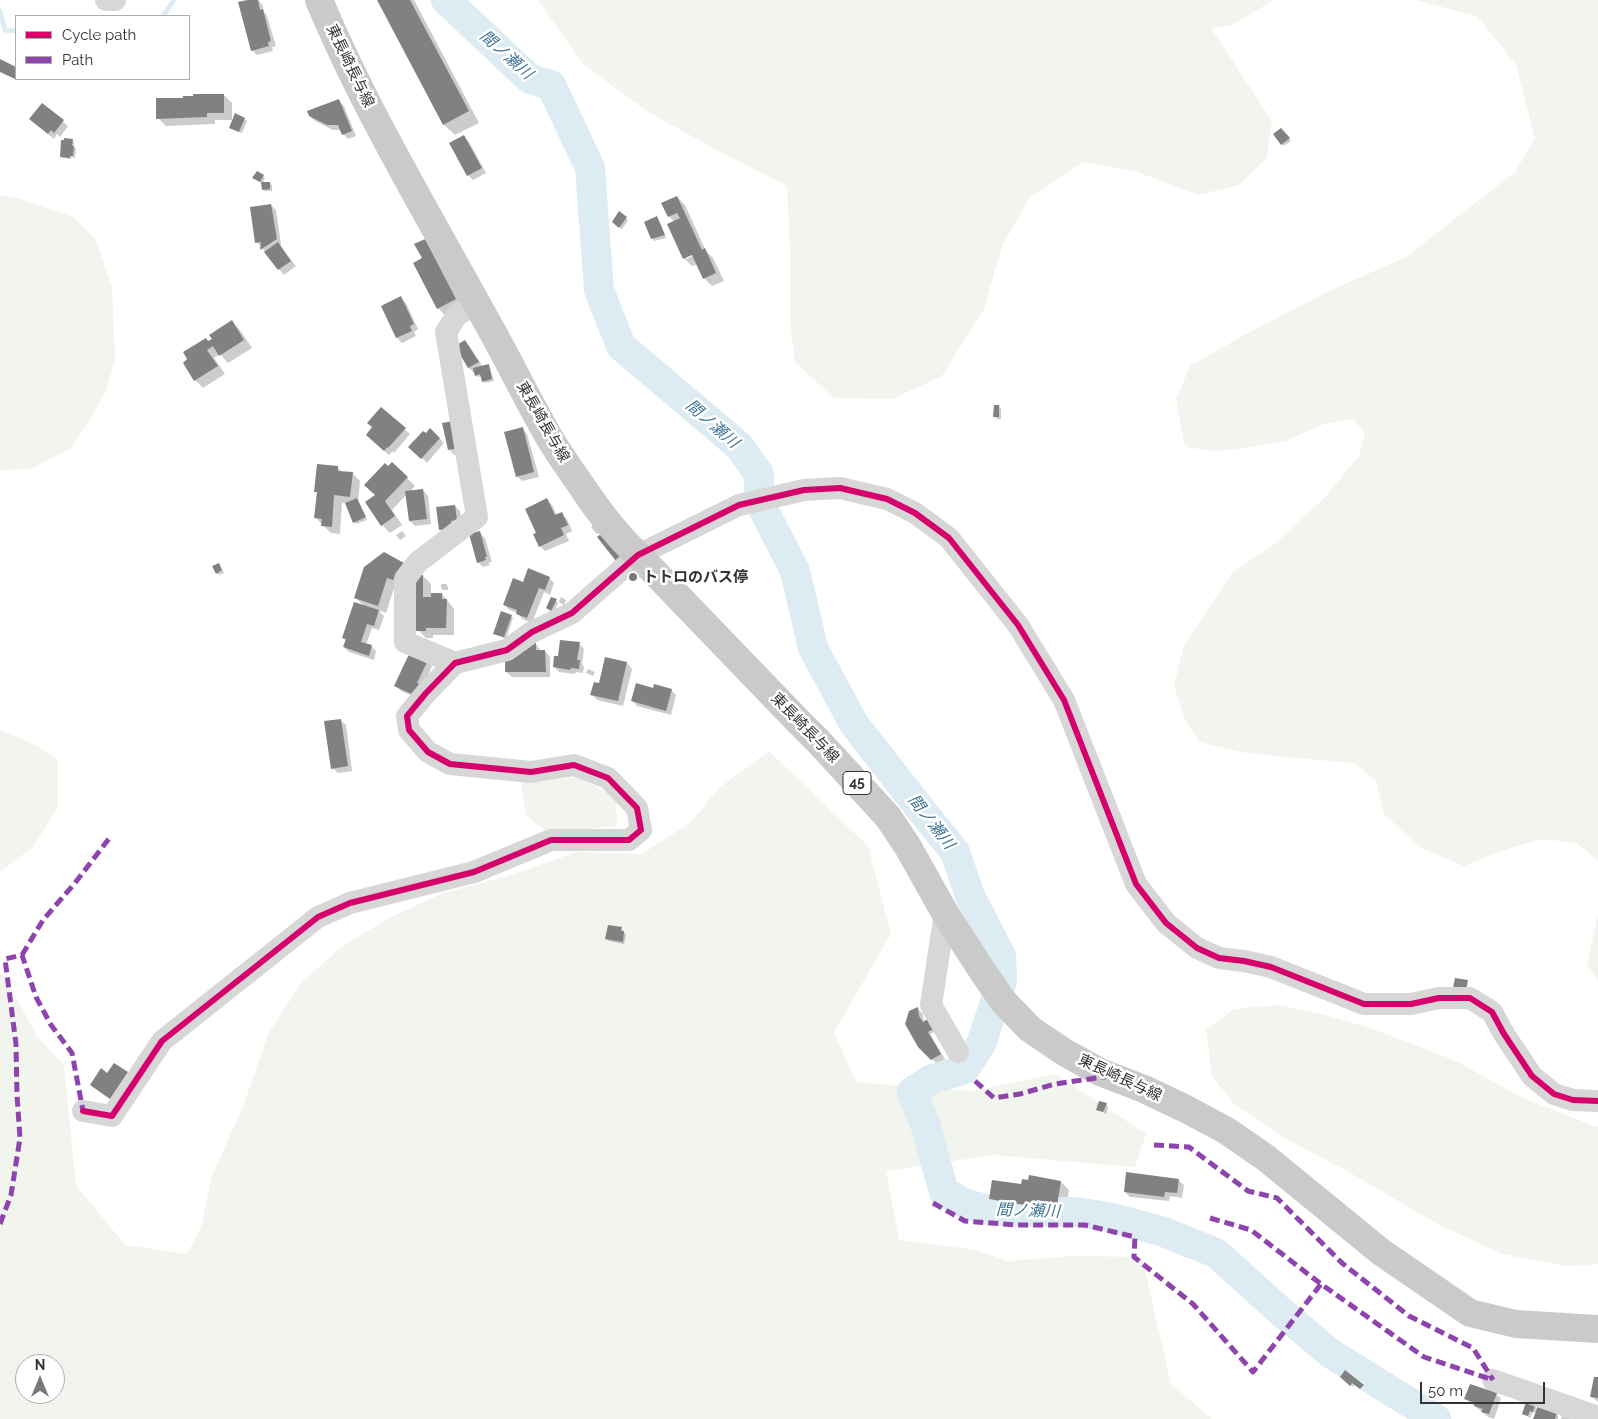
<!DOCTYPE html>
<meta charset="utf-8">
<style>
body{margin:0}
#map{position:relative;width:1598px;height:1419px;overflow:hidden;background:#fff;font-family:Raleway,sans-serif}
canvas{display:block}
.legend{position:absolute;left:15px;top:15px;width:175px;height:65px;box-sizing:border-box;background:#fff;border:1px solid #adadad;margin:0;padding:6px 9px;list-style:none;font-size:15px;color:#333}
.legend li{display:flex;align-items:center;gap:10px;height:25px}
.legend b{width:25px;border:1px solid #adadad}
.north{position:absolute;left:15px;top:1354px;width:50px;height:50px;box-sizing:border-box;background:#fff;border:1px solid #adadad;border-radius:50%;rotate:0deg;font-size:14px;font-weight:700;line-height:20px;text-align:center;color:#333}
.north::after{content:'';display:block;margin:auto;width:18px;height:22px;background:#7a7a7a;clip-path:polygon(50% 0,100% 100%,50% 72%,0 100%)}
.scale{position:absolute;left:1420px;top:1382px;width:125px;height:22px;box-sizing:border-box;border:2px solid #333;border-top:0;padding-left:6px;font-size:15px;line-height:18px;white-space:nowrap;color:#333;-webkit-text-stroke:4px #fff;paint-order:stroke}
</style>
<div id="map">
<canvas width="1598" height="1419"></canvas>
<ul class="legend">
<li><b style="height:6px;background:#d6006c"></b>Cycle path</li>
<li><b style="height:6px;background:#8e44ad"></b>Path</li>
</ul>
<div class="north">N</div>
<div class="scale">50 m</div>
</div>
<script>
const c = document.querySelector('canvas').getContext('2d');
c.lineJoin = 'round';
function fillPath(path, color) {
  c.fillStyle = color;
  c.fill(path, 'evenodd');
}
function strokePath(path, color, width, dash) {
  c.strokeStyle = color;
  c.lineWidth = width;
  c.lineCap = dash ? 'butt' : 'round';
  c.setLineDash(dash || []);
  c.stroke(path);
}
function drawText(font, color, halo, rows, align = 'center') {
  c.font = font + ' Raleway,"Noto Sans JP",sans-serif';
  c.lineWidth = 5;
  c.setLineDash([]);
  c.textBaseline = 'middle';
  c.strokeStyle = halo;
  c.fillStyle = color;
  for (const [text, x, y, turn = 0] of rows) {
    c.save();
    c.translate(x, y);
    c.rotate((+turn || 0) * Math.PI / 180);
    c.textAlign = isNaN(turn) ? turn : align;
    if (halo) c.strokeText(text, 0, 0);
    c.fillText(text, 0, 0);
    c.restore();
  }
}
fillPath(new Path2D(`
 M538 0H1274L1232 25 1211 28 1272 121 1267 158 1239 185 1198 195 1135 171 1084 162 1030 197 1002 246 984 309 942 376 892 399 834 398 795 362 790 320V246L787 186 724 154 648 112 583 64Z
 M1415 0H1598V861L1577 843 1543 839 1507 849 1464 866 1421 848 1384 814 1376 781 1354 763 1295 758 1240 752 1199 742 1185 720 1174 686 1184 645 1232 573 1277 542 1325 497 1359 456 1365 433 1353 419 1324 424 1288 440 1252 447 1215 451 1185 447 1176 399 1190 366 1248 333 1331 290 1406 257 1515 172 1535 138 1516 65 1477 16Z
 M0 195 20 199 74 217 96 240 112 288 115 361 105 393 88 423 70 449 31 469 0 470Z
 M0 730 34 744 58 760V807L33 847 0 872Z
 M769 751 868 846 891 934 834 1032 856 1082 972 1091 1055 1074 1146 1134 1135 1167 993 1155 886 1171 899 1240 976 1250 1008 1261 1071 1256 1142 1257 1171 1384 1212 1419H0V974L4 975 37 1036 64 1065 76 1185 125 1245 187 1254 201 1227 212 1175 243 1107 268 1034 301 983 340 948 389 918 443 893 505 877 577 852 642 854 691 822 719 788ZM25 1364H55V1394H25Z
 M577 777 616 797 617 826 547 833 526 815 521 783Z
 M1598 875V981L1587 964 1598 915Z
 M1279 1005 1329 1016 1370 1028 1454 1060 1523 1098 1594 1126H1598V1264L1567 1266 1502 1254 1439 1225 1347 1171 1286 1139 1233 1103 1212 1076 1206 1030 1234 1009Z`), '#f1f5ed');
fillPath(new Path2D(`
 M252 0H258L262 4 264 12 267 16 276 46 272 47 273 51 257 55 252 50Z
 M378 0H414L479 123 455 135 444 125Z
 M224 95 232 103V120H215V124L166 126 158 118 184 99Z
 M339 101 344 106 356 136 348 139 343 134 341 130H333L315 121 310 116Z
 M42 104 68 126 60 137 57 134 54 139 36 124Z
 M244 119 247 121 242 133 231 128Z
 M1283 131 1291 141 1284 146 1282 144Z
 M464 137 469 142 486 173 473 180 468 175Z
 M72 140 74 142V147L76 149 75 158 72 157 71 159 63 158 61 156Z
 M263 176 265 178 262 184 269 183 272 185V191H265L263 189V184L254 178Z
 M677 197 685 205 706 251 713 258 724 281 712 286 704 278 698 264 692 266 684 258 674 222 669 216ZM699 253 686 259V256Z
 M271 205 276 210 281 244 280 246 296 266 284 275 257 242Z
 M626 218 628 220 622 229 616 224Z
 M659 220 666 238 654 241 652 238Z
 M424 240 432 248 463 307 446 316 438 308 424 258Z
 M401 298 406 303 418 329 414 332 416 336 402 343 397 338 382 306Z
 M232 322 240 330 252 348 228 363 220 354 214 358 225 374 203 388 195 380 209 342Z
 M465 341 470 347 483 367 488 366 490 368 494 381 485 383 482 376 478 377 469 368 457 347Z
 M999 406 1001 409V419H997L995 417Z
 M381 409 410 434 394 453 393 451 389 455 372 440 374 427Z
 M443 424 463 453 454 455 449 449Z
 M522 429 527 434 539 477 522 481 517 476Z
 M439 438 444 443 427 463 415 452Z
 M337 467 343 473H352L360 481 358 501 367 520 356 524 346 503H342L340 534 331 533 315 517 318 494 316 491Z
 M388 467 407 478 415 486 409 492 423 490 428 496 431 524 415 526 410 521 407 494 392 510 402 525 390 533 382 525 376 496Z
 M547 500 552 505 557 516 561 514 567 519 572 531 566 534 569 541 545 551 540 546 538 533Z
 M455 506 460 511 462 525 445 535 440 529Z
 M594 525 600 532 597 534 591 527Z
 M402 531 406 536 400 540 396 535Z
 M480 533 485 538 492 562H489L490 565 483 567 478 562Z
 M220 566 224 573 219 575 217 573Z
 M365 568 411 572 395 585 386 613 378 610 384 616 379 630 372 628 366 645 371 646 376 651 374 660 349 652 344 647 346 641 343 638 364 606 355 597Z
 M423 576 431 584V594H442L454 609V635H433V638H426L418 630Z
 M549 578 554 583 550 595 544 592 532 623 522 619 518 613 509 610 504 604 524 584Z
 M441 584H446L448 587V590H443L441 588Z
 M561 597 566 600 564 605 559 602Z
 M556 601 558 603 554 612 547 608Z
 M511 616 513 618 506 639 496 635 494 633Z
 M536 644 541 651H545L550 657V677H512L506 672Z
 M579 644 584 649 582 664 584 667 583 673 576 672 575 674 559 672 554 667 559 658Z
 M606 658 627 663 632 669 623 706 597 700 592 694 600 685Z
 M427 661 432 666 423 688 422 700 401 691 396 686Z
 M588 669 595 672 593 676 586 673Z
 M654 690H671L676 695 671 715 637 706 632 700Z
 M340 720 346 725 352 771 338 773 333 768Z
 M621 928 626 935 624 944 609 941 606 939Z
 M918 1009 923 1014 924 1023 936 1031 930 1034 945 1059 937 1064 919 1047Z
 M1106 1104 1108 1106 1106 1114 1098 1109Z
 M1178 1180 1184 1185 1182 1198 1170 1196 1169 1201 1130 1197 1125 1192Z
 M1061 1182 1069 1190 1065 1213 1045 1210 1044 1214 998 1206 990 1198 1022 1186Z
 M1343 1379 1363 1386 1365 1388 1362 1390 1355 1384 1353 1387Z
 M1598 1379V1402L1592 1397Z
 M1496 1394 1501 1399 1494 1419 1488 1417 1466 1399Z
 M1535 1406 1538 1410 1556 1414 1558 1416V1419H1534L1536 1413 1533 1412 1530 1418 1523 1414Z
 M1562 1416 1572 1419H1561Z`), '#0003');
strokePath(new Path2D(`
 M0 11 5 30 16 31
 M163 16 174 0`), '#ddebf3', 5);
strokePath(new Path2D(`
 M446 0 530 79 551 85 590 168 599 290 621 346 739 446 759 474V501L795 571 813 648 854 724 922 811 955 852 970 896 1001 956 1002 981 981 1044 965 1069 930 1080 912 1092 925 1124 944 1192 966 1204 994 1211 1076 1212 1108 1217 1161 1231 1216 1253 1278 1309 1330 1353 1436 1419`), '#ddebf3', 30);
fillPath(new Path2D(`
 M247 0H258L260 10 263 9 271 41 268 42 269 46 251 51 238 2Z
 M377 0H410L469 111 443 125Z
 M0 59 16 67V75L15 79 0 72Z
 M193 94H224V113H207V117L156 119V98H183V96H193Z
 M339 99 352 131 342 135 338 125H327L309 116 307 111Z
 M42 103 64 120 54 133 51 130 48 134 29 119Z
 M235 113 245 118 239 132 229 128Z
 M1281 128 1290 138 1281 145 1273 134Z
 M464 135 482 168 467 176 449 143Z
 M64 138 73 139 72 146H74L73 156H70V158L60 157 61 140H64Z
 M257 171 264 175 260 182 252 178Z
 M261 182H270V189L262 190Z
 M677 196 702 250 705 248 716 273 703 279 692 255 683 259 667 224 680 218 677 213 668 217 661 203Z
 M271 204 277 239 260 250 261 242 255 243 250 207Z
 M619 211 627 217 619 228 612 222Z
 M657 216 665 235 651 239 644 222Z
 M425 239 456 299 437 309 413 263 422 258 414 244Z
 M278 242 291 261 278 270 264 252Z
 M401 296 414 324 410 326 412 331 396 338 381 306Z
 M232 320 244 340 219 356 213 346 207 350 218 366 194 381 183 363 187 359 183 352 206 338 208 341 212 339 209 335Z
 M465 340 479 362 468 368 455 346Z
 M489 364 492 379 482 382 480 374 475 376 473 368Z
 M994 405H999V417H993Z
 M381 407 406 428 388 448 387 447 384 451 366 435 372 427 367 423Z
 M453 421 459 448 448 450 442 423Z
 M523 427 534 472 516 477 504 432Z
 M430 428 440 438 421 459 408 447 423 431 426 433Z
 M392 462 408 477 385 501 395 516 381 526 365 502 375 495 364 485 385 463 388 466Z
 M317 464 338 466V471L353 472 350 497 334 495 332 527 321 526 322 519 314 518 317 492H314Z
 M423 489 427 519 409 521 405 491Z
 M357 498 366 517 353 523 345 503Z
 M547 498 555 515 562 512 568 525 561 528 564 535 539 547 533 534 536 533 525 509Z
 M455 505 457 520 451 521 452 528 439 530 436 507Z
 M480 531 487 557H485L486 560 477 563 469 534Z
 M602 533 621 557 616 561 597 537Z
 M384 552 404 563 393 580 387 578 378 606 354 598 364 567Z
 M219 563 222 570 216 574 212 566Z
 M528 568 550 577 545 590 539 588 527 618 516 614 517 610 503 605 513 578 523 582Z
 M413 575H423V597H431V593H442V599H447L446 628H426V631H416V626H413Z
 M551 597 557 599 551 611 546 608Z
 M354 602 379 610 374 626 367 624 361 642 372 645 369 656 343 647 346 639 342 638Z
 M501 611 512 615 504 637 493 634Z
 M560 640 580 642 577 660H580L579 669 571 668 570 670 553 667 554 656H558Z
 M527 643H536V650H545L546 672H505V656H518V650H527Z
 M410 652 428 660 417 683 421 685 416 696 394 686Z
 M605 657 627 662 618 701 590 695 594 682 599 683Z
 M636 683 653 688 654 684 672 689 666 711 631 701Z
 M341 719 348 766 331 769 324 721Z
 M608 925 622 927 621 931H624L623 942 605 939Z
 M1455 978 1468 980 1465 996 1453 988Z
 M918 1007 919 1016 926 1027 923 1022 929 1018 935 1028 928 1032 941 1054 931 1060 918 1047 905 1024 909 1011Z
 M114 1063 128 1072 110 1099 90 1085 101 1068 107 1073Z
 M1099 1101 1107 1103 1103 1112 1096 1110Z
 M1126 1172 1179 1179 1177 1193 1165 1192 1164 1197 1124 1192Z
 M1029 1175 1061 1181 1057 1206 1037 1203 1036 1207 989 1199 992 1180 1021 1184 1022 1179 1028 1180Z
 M1345 1370 1364 1385 1360 1389 1352 1383 1350 1386 1340 1377Z
 M1594 1377H1598V1398L1590 1397Z
 M1470 1384 1497 1393 1489 1414 1481 1412 1483 1409 1474 1406 1475 1403 1464 1399Z
 M1526 1402 1535 1405 1533 1412 1530 1411 1528 1416 1522 1414Z
 M1538 1406 1557 1413 1555 1419H1533Z`), '#818181');
strokePath(new Path2D(`
 M106 0H115
 M455 663 405 642V579L418 562 477 517 446 332 457 315 477 303
 M945 913 931 1005 958 1052
 M83 1111 112 1116 162 1041 318 917 350 903 474 872 551 840H629L641 830 637 808 608 778 574 765 531 772 450 764 428 752 409 730 407 716 426 693 455 663 507 650 532 632 572 613 638 555 739 505 804 490 840 488 887 499 915 513 949 538 1018 625 1064 700 1136 884 1166 923 1197 948 1219 958 1244 961 1271 967 1364 1004H1411L1439 998H1470L1492 1012 1504 1034 1532 1076 1554 1094 1573 1100 1598 1101
 M1493 1380 1598 1417`), '#d7d7d7', 22);
strokePath(new Path2D(`
 M319 0C366 112 429 216 487 322 507 357 524 393 544 428 555 449 570 469 583 488 599 512 617 536 638 555L797 720 819 742 888 817 908 847 945 913 981 969 1003 1001 1030 1029 1064 1052 1100 1072 1144 1089 1186 1109 1227 1131 1266 1158 1381 1252 1470 1313 1516 1324 1598 1329`), '#cacaca', 28);
strokePath(new Path2D(`
 M22 955 43 920 75 883 111 836
 M975 1081 994 1098 1020 1094 1055 1084 1110 1076
 M1154 1145 1189 1147 1248 1191 1277 1198 1342 1263 1409 1316 1473 1348 1493 1380
 M933 1203 965 1221 1016 1225H1085L1135 1237 1134 1257 1193 1304 1253 1372 1321 1284
 M1210 1218 1251 1230 1321 1284 1424 1357 1493 1380
 M0 1224 11 1195 20 1138 17 1095 16 1044 5 959 22 955 36 997 51 1025 72 1053 83 1111`), '#8e44ad', 5, [10, 5]);
strokePath(new Path2D(`
 M83 1111 112 1116 162 1041 318 917 350 903 474 872 551 840H629L641 830 637 808 608 778 574 765 531 772 450 764 428 752 409 730 407 716 426 693 455 663 507 650 532 632 572 613 638 555 739 505 804 490 840 488 887 499 915 513 949 538 1018 625 1064 700 1136 884 1166 923 1197 948 1219 958 1244 961 1271 967 1364 1004H1411L1439 998H1470L1492 1012 1504 1034 1532 1076 1554 1094 1573 1100 1598 1101`), '#d6006c', 6);
for (const [x, y, r, color] of [
 [633,577,5,"#7a7a7a"]
]) {
  const dot = new Path2D();
  dot.arc(x, y, r, 0, 2 * Math.PI);
  c.fillStyle = color;
  c.fill(dot);
  strokePath(dot, '#fff', 2);
}
for (const [x, y, w] of [
 [857,783,28]
]) {
  const box = new Path2D();
  box.roundRect(x - w / 2, y - 11.5, w, 23, 4);
  c.fillStyle = '#fff';
  c.fill(box);
  strokePath(box, '#333', 1);
}
drawText('bold 14px', '#333', null, [
 ["45",857,783]
]);
drawText('15px', '#333', '#fff', [
 ["東長崎長与線",350,66,64],
 ["東長崎長与線",543,422,60],
 ["東長崎長与線",805,728,46],
 ["東長崎長与線",1120,1078,25]
]);
drawText('bold 15px', '#333', '#fff', [
 ["トトロのバス停",643,577]
], 'left');
drawText('italic 16px', '#3f7597', '#fff', [
 ["間ノ瀬川",506,55,42],
 ["間ノ瀬川",712,424,41],
 ["間ノ瀬川",931,822,52],
 ["間ノ瀬川",1028,1211,2]
]);
</script>
